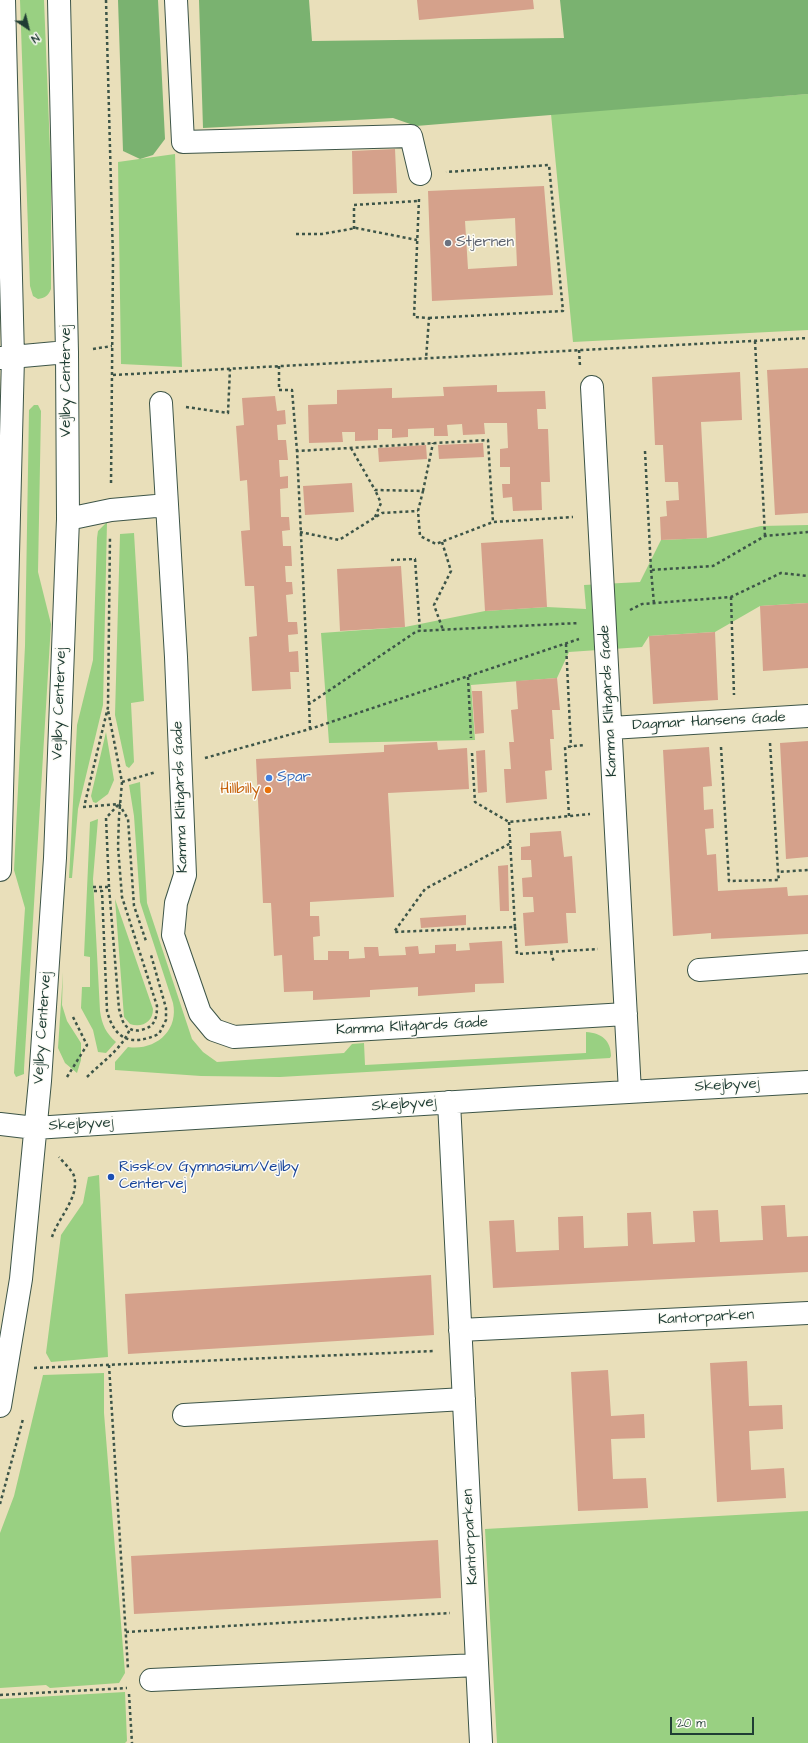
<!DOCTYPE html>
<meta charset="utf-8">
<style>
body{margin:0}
#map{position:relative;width:808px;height:1743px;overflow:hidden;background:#e9dfba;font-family:"Architects Daughter",sans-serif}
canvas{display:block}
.north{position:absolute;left:8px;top:8px;width:40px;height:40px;-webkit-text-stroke:3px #fdfcf7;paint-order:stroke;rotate:145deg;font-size:11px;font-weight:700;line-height:16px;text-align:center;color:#1f3d34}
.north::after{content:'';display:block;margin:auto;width:14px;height:18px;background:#1f3d34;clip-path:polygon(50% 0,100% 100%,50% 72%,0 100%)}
.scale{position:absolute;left:670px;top:1717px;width:84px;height:18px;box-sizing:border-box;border:2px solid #1f3d34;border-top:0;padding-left:5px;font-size:12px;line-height:14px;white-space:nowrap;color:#1f3d34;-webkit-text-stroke:3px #fdfcf7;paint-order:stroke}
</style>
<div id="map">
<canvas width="808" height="1743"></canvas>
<div class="north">N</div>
<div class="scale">20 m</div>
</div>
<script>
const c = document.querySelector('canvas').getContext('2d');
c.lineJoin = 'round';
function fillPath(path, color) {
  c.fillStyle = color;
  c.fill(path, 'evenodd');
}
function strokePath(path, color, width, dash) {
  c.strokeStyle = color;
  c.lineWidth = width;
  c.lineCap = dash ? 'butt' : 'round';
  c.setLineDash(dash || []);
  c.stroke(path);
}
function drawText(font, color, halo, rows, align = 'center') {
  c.font = font + ' "Architects Daughter",sans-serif';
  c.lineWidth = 3;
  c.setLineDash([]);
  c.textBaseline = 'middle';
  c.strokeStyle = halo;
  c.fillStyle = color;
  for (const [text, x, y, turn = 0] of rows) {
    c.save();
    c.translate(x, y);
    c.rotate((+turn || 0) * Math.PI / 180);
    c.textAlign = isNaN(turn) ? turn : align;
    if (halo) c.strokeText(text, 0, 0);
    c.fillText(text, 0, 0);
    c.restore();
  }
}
fillPath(new Path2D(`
 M20 0H44L51 174V289C48 296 45 298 38 299L33 296 30 286Z
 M808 94V330L573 342 551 114Z
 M175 154 182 367 121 364 118 162Z
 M34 405H38L41 411 38 572 51 624 24 1069V1074L16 1077 14 1073 25 908 14 870 25 646 29 410Z
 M107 522 103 705 78 809 72 878H69L77 725 93 660 97 538 98 531Z
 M808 525V603L760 606 715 632 649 636 642 647 569 652 557 678 471 685 475 740 329 743 321 633 405 627 485 611 547 607 586 609 584 585 640 582 661 540 707 538 761 526Z
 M134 533 144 701 131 703 134 762 129 768 126 766 115 715 120 534Z
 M106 732 114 780 108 794 96 803 93 802 91 796Z
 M140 782 147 903 192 1039 203 1052 217 1062 344 1053 352 1044 364 1043 365 1065 586 1053V1032C602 1033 611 1041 611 1056L610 1058 280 1077 201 1076 115 1070V1062L128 1047C155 1051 179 1031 173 1003L140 902 134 816 129 785Z
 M98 819 93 879 100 1011C102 1025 106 1033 116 1042L106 1053 98 1052 93 1030 81 1008 82 987H90V957L84 956 90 822Z
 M115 899 153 1009C153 1022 142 1028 130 1024L124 1017Z
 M63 972 62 1005 67 1021 81 1043V1060L77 1073 65 1063 58 1048Z
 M99 1175 108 1357 51 1362 46 1353 61 1235 83 1203 88 1177Z
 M104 1373V1413L125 1673 119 1683 50 1688 46 1685 0 1688V1533L14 1496 43 1375Z
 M808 1511V1743H497L485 1529Z
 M125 1692 127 1741 125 1743H0V1699Z`), '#99d082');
fillPath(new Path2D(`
 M118 0H158L165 139 153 155 140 159 123 151Z
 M199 0H309L312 41 564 38 560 0H808V94L416 126 393 118 203 128Z`), '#7ab270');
fillPath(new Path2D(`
 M417 0H533L534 9 419 20Z
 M395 149 397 193 353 194 352 151Z
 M544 186 553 295 432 301 428 191ZM515 218 517 266 468 269 465 221Z
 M808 368V513L775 515 767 370Z
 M740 372 742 420 701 422 707 538 661 540 660 517 667 516 666 501 679 500 678 482H665L663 445H655L652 377Z
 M497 385V392L545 391 546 409H537L538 429H548L550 482H541L542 510 513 511 512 497 503 498 502 484H510V467H500V449L508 448 507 423H484L485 434 463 435 462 424 447 425 448 436H434V428L408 429V437L392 438V429H378V440L355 441V432H342L343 442 309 443 308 405 337 404V390L392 388V398L444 396 443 387Z
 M275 396 277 411 285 410 286 424 277 425 278 440H286L288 460H279L280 477 288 476V488L280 489 281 517H289L290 530 282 531 283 546H291L292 566H285L286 582H292L293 594 286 595 288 622H297L298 634 288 635 289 652 298 651 299 672H290L291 689 252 691 249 637 257 636 254 586H245L241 531 250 530 247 480 240 481 236 426 244 425 242 398Z
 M483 443 484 457 439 459 438 445Z
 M426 445 427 459 379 462 378 448Z
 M352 483 354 512 305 515 303 486Z
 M543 539 547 607 485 611 481 543Z
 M401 566 405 627 340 631 337 569Z
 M808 603V668L763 671 760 606Z
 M715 632 718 700 653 704 649 636Z
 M557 678 560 710H552L554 739H550L552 770 545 771 547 799 506 803 504 769H511L509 742H514L511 710 518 709 516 681Z
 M472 691H482L484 733 475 734Z
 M808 741V857L786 859 780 743Z
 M437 742 438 750 467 748 469 789 388 793 394 897 310 902V916H319L320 936 313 937 314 960H328V951H349V959L365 958 364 947H378L379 956 406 955 405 947 418 946 419 954 435 953V945L456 944V951L470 950 469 943 502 941 504 983 475 984V992L418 996V987L370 990V997L313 1000V991L284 992 282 955 274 956 271 903H263L256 759 384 752V745Z
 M709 747 712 786 703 787 704 810 713 809 714 828 705 829 707 855 716 854 718 891 787 887 788 896 808 895V934L711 939V933L673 936 663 750Z
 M485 750 487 792 478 793 476 751Z
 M561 831 564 857 572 856 576 913H566L568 943 525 946 523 913 534 912 533 897H523L522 878 532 877 531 860H521V847L530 846V833Z
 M508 865 509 911H500L498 866Z
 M466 915V925L421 928 420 918Z
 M785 1205 787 1237 808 1236V1272L493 1288 489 1221 514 1220 516 1252 559 1250 558 1217 583 1216 584 1248 628 1246 627 1213 651 1212 653 1244 695 1242 693 1211 718 1210 720 1242 763 1240 761 1206Z
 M431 1275 434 1335 128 1354 125 1294Z
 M747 1361 749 1406 782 1405 783 1429 749 1431 751 1470 784 1468 786 1498 717 1502 710 1363Z
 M608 1370 611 1416 644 1414 645 1438 611 1439 613 1479 646 1478 648 1508 578 1511 571 1372Z
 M438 1540 441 1598 134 1614 131 1556Z`), '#d5a18b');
const minor = new Path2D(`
 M176 0 183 142 411 136 420 174
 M0 358 67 352
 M592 387 630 1092
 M161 403 176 657 185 875 176 903 173 935 200 1013 214 1030 234 1037 626 1014
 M68 519 111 510 167 505
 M611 728 808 716
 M0 870 13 357 4 0
 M699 970 808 962
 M449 1102 481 1743
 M0 1124 35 1128 81 1125 521 1098 808 1082
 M460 1330 808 1313
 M0 1406 21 1279 40 1081 55 858 68 519 67 352 59 0
 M184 1415 464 1399
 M151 1680 477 1665`);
strokePath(minor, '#3d5548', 24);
strokePath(new Path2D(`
 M106 0 113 259 111 485
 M419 199 414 317 429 318 426 359
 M354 229V205L417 201
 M296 234H322L356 228 417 240
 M429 318 563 311 549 165 446 172
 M755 341 765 536
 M93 349 112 346
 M579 350 580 366
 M279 366V390H292L297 451
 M113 375 808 338
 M186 407 228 413 230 369
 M351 448 375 490 423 491 418 511 420 536 436 544 493 522 573 517
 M645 451 651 570 713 566 765 536 808 532
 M423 491 433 443
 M375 517 381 503 375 490
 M300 532 339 540 382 513 418 511
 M442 542 451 571 434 605 443 630
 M391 560 415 559 420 631
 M651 570 654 604
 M731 597 734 695
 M630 610 642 604 731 597 781 573 808 576
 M566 644 571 747
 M468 677 471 738
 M309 704 297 451 488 440 493 522
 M310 729 309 704 417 631 579 623
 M770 743 778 872 808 870
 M721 747 729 881 779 880 778 872
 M472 753 475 802 509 822 590 814
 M205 758 310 729 579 639
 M122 782 156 772
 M85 803 108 707 110 536
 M83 807 119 804 128 819 134 906 146 941
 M569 816 565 747 585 745
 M509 822 515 927 394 932 425 889 511 843
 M93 887H109L119 1009C121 1015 122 1025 129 1028 133 1031 137 1031 141 1030 155 1027 157 1018 157 1006L122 897 118 847 119 817 122 782 108 710
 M109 887 106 818 119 804
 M94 891H102L107 1011C115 1041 132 1046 159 1034L166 1020V1008L151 955
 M515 927 517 954 598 949
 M551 952 554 963
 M67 1077 87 1045 72 1015
 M87 1077C103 1061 121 1050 130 1029
 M52 1237C58 1218 80 1197 74 1176 72 1170 63 1162 59 1157
 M109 1365 128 1669
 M34 1368 435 1351
 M0 1504 23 1419
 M126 1632 450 1613
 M129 1694 132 1743
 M0 1695 127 1688`), '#3d5548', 2.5, [3, 3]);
strokePath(minor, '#fff', 22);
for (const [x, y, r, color] of [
 [448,243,4,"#6b7280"],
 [269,778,4,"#3f7fe0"],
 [268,790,4,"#e8710a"],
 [111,1177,4,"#1a4fb4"]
]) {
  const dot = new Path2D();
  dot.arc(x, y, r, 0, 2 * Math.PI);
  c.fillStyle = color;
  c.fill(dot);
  strokePath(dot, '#fdfcf7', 1.5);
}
drawText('15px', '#5b616d', '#fdfcf7', [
 ["Stjernen",456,243]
], 'left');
drawText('15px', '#1f3d34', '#fdfcf7', [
 ["Vejlby Centervej",67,381,-90],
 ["Kamma Klitgårds Gade",609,701,-93],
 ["Vejlby Centervej",60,704,-88],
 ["Dagmar Hansens Gade",709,722,-3],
 ["Kamma Klitgårds Gade",181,797,-92],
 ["Kamma Klitgårds Gade",412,1027,-3],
 ["Vejlby Centervej",43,1028,-86],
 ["Skejbyvej",727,1086,-3],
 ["Skejbyvej",404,1105,-4],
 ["Skejbyvej",81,1125,-3],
 ["Kantorparken",706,1318,-3],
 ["Kantorparken",471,1537,-93]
]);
drawText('15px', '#366cbe', '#fdfcf7', [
 ["Spar",277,778]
], 'left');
drawText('15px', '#c56008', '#fdfcf7', [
 ["Hillbilly",260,790]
], 'right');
drawText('15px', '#164399', '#fdfcf7', [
 ["Risskov Gymnasium/Vejlby",119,1168],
 ["Centervej",119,1185]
], 'left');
</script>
